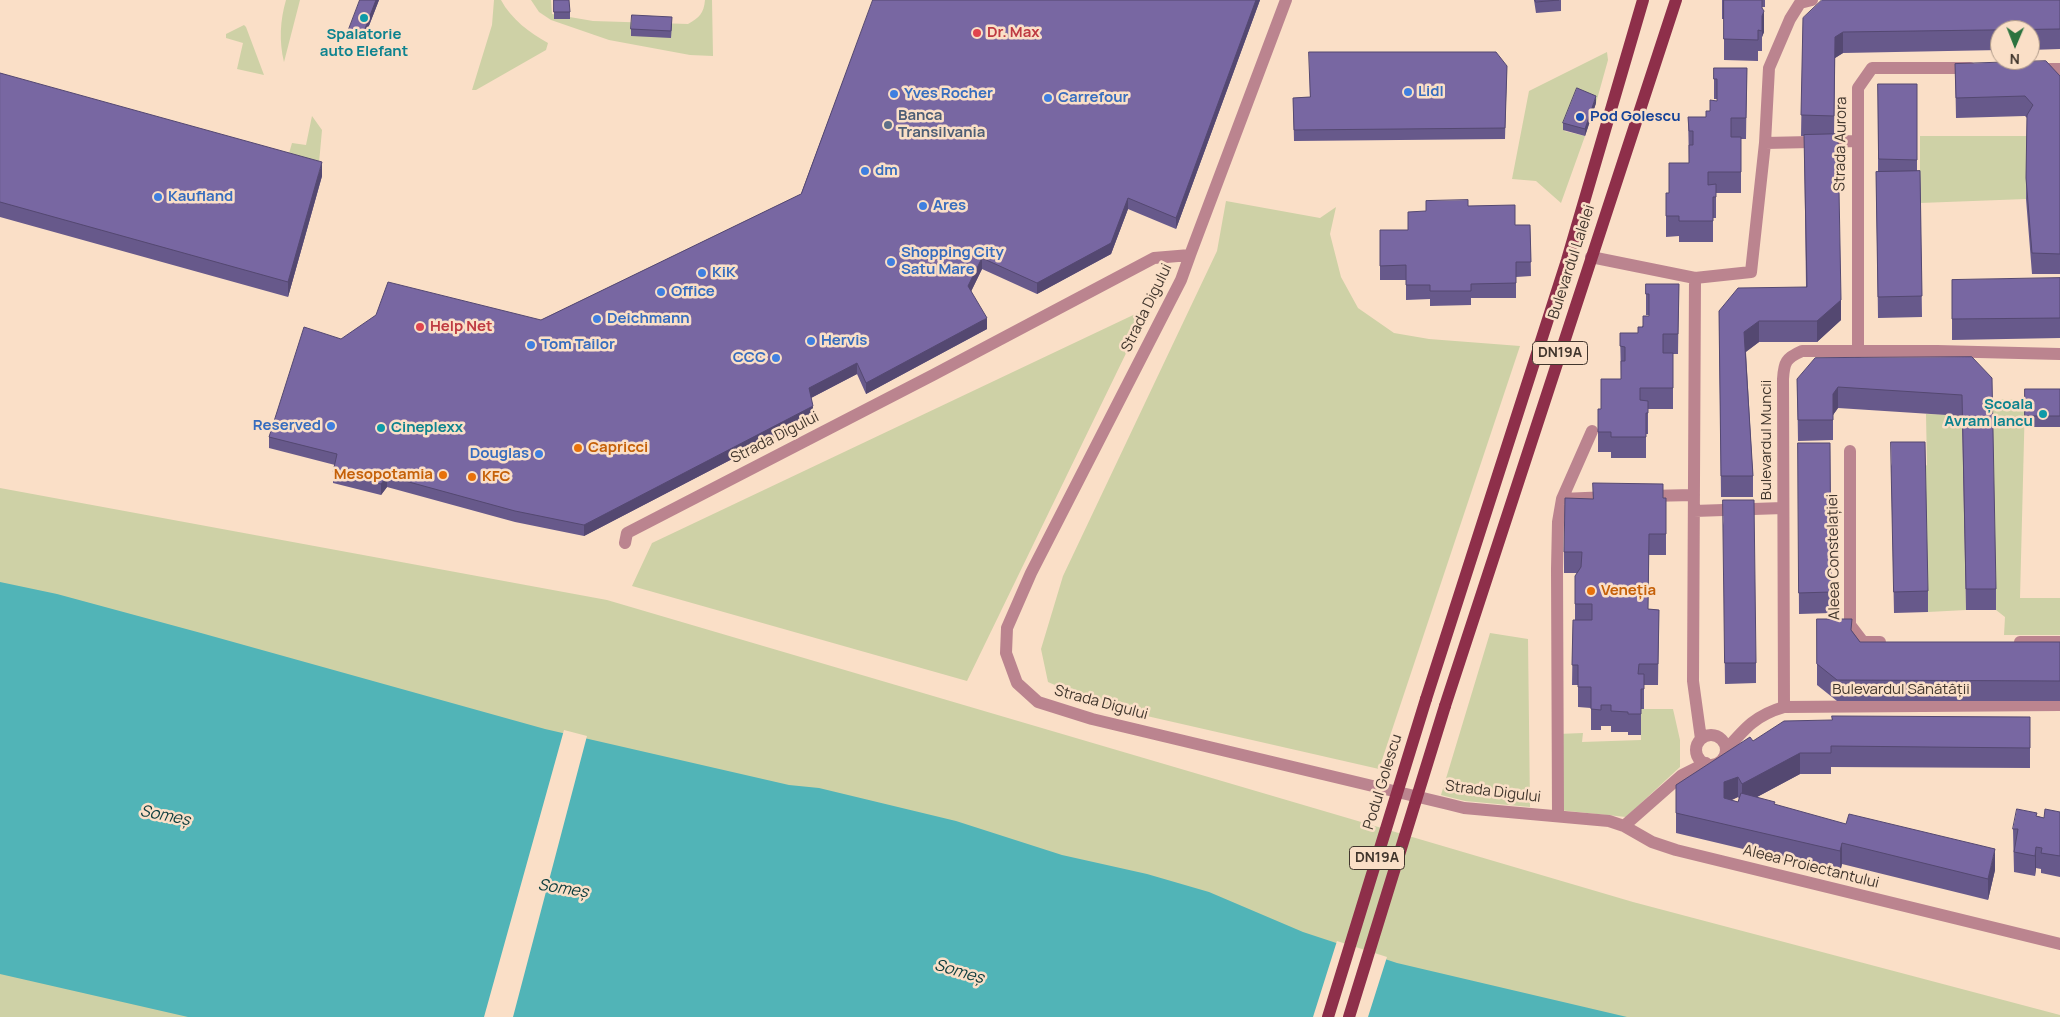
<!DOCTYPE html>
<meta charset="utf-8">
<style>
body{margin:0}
#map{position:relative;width:2060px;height:1017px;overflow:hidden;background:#fadfc7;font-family:Manrope,sans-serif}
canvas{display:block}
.north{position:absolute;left:1990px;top:20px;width:50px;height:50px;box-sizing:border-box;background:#fadfc7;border:1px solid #b09b89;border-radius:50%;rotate:181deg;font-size:14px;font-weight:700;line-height:20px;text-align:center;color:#41362d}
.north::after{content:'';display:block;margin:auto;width:18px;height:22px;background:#2c733f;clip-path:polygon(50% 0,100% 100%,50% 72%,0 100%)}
</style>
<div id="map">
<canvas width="2060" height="1017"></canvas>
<div class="north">N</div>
</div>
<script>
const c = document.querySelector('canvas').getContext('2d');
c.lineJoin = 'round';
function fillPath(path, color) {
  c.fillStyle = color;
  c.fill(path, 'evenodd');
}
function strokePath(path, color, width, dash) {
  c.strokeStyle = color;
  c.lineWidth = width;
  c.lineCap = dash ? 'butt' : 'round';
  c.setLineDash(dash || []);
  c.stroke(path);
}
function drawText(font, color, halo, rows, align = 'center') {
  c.font = font + ' Manrope,sans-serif';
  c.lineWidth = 5;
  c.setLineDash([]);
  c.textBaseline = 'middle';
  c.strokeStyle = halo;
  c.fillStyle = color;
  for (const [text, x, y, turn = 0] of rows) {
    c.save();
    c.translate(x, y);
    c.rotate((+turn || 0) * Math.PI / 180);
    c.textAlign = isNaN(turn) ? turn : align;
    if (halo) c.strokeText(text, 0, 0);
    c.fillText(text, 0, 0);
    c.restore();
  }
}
fillPath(new Path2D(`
 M286 0H300L284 62C279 41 280 21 286 0Z
 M494 0H501C511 19 530 33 548 43L546 50 476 90H472L492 25Z
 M531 0H551L552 14 593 21 688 24C699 18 704 13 705 0H712L713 56 690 55 609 40 551 20 539 12Z
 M244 25 246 27 264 75 237 69 243 43 226 38V34Z
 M1607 52 1608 60 1596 103 1564 131 1585 136 1561 203 1536 181 1512 179 1529 91Z
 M312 116 322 130 319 163 288 157 292 143 306 145Z
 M1920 136H2027L2026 199 1920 203Z
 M1226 201 1320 218 1336 207 1330 234 1341 277 1358 308 1394 333 1429 339 1520 346 1379 769 1103 706 1048 682 1041 649 1063 576 1217 251Z
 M1148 308 967 681 632 586 652 543Z
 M1992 399 2025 400 2020 598H2060V635H2004L2005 617 1996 610Z
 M1926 414 1962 415 1966 610 1928 612 1925 463 1927 466Z
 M0 488 607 600 1633 902 2060 1015V1017H0Z
 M1490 633 1528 639 1530 807 1465 801 1441 795Z
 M1641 709H1673L1680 740V767L1626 817 1558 810V734L1583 733 1582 742 1641 740Z`), '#ced1a6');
fillPath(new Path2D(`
 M0 582 57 594 201 633 545 729 789 785 819 788 956 821 1062 855 1147 874 1209 892 1303 932 1397 963 1627 1017H188L0 974Z`), '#51b4b7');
fillPath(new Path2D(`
 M564 730 587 736 513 1017H484Z
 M1337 941 1387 957 1368 1017H1313Z`), '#fadfc7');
strokePath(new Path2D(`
 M2038 69H2060
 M1765 143 1857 141
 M1190 255 1181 280 1031 573 1007 628 1006 653 1017 683 1038 702 1092 719 1448 804 1464 808 1609 821 1624 826 1652 842 1676 850 2060 944
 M1591 257 1695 278 1751 272 1765 143 1769 68 1790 19 1800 3 1812 0
 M1695 278 1693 681 1701 739
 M1858 352V88L1872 68H1970
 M1850 451V625L1863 642H1880
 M1647 496 1694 495
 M1562 499 1609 497
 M1694 511 1783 508
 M625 543 627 533 933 375 1154 258 1190 255 1286 0
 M2020 642H2060
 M1784 707 1783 379C1784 362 1786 358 1802 351H1937L2060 354
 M1696 750a15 15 0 1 1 30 0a15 15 0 1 1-30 0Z
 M1726 750C1745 728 1756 715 1784 707L2060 705
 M1558 816 1557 569 1558 522 1562 499 1592 431
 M1624 826 1682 775 1706 763`), '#bb848f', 12);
strokePath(new Path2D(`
 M1426 699 1567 260 1643 0
 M1445 706 1676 0`), '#8e2f4a', 12);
strokePath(new Path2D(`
 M1328 1017 1426 699
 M1349 1017 1445 706`), '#8e2f4a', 12);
fillPath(new Path2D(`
 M360 0H379L363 41 349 36V29Z
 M554 0 570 12V19H554Z
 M873 0H1260L1176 229 1128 209 1111 254 1037 294 982 269 971 291 987 329 866 394 857 374 811 398 813 417 584 536 515 522 387 487 381 495 333 483V472L335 465 269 448V437L341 339 541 320 801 194Z
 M1534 0H1561V11L1536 13Z
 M1722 0H1765V7H1762L1764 32 1762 37V51H1758V61L1724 60V19H1722Z
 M2060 0V49L2030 50V30H2000V50L1843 53 1835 58 1834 134 1841 320 1817 342H1759L1746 352 1753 476V497H1721L1719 311 1806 287 1804 136H1801L1803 18Z
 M672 24 671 38 631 36V29Z
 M1955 64 2060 76V274H2032L2026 199 2027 118 2025 116 1956 118Z
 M1507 66 1505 139 1294 141 1293 98 1310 97Z
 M1714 68H1747L1746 139H1741V193H1716V218H1713V242H1679V236L1666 237V193H1669L1689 163 1688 117H1706L1717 101V99H1714Z
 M0 73 322 176 288 297 0 217Z
 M1878 84H1917V171H1920L1922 317 1878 318 1876 172H1878Z
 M1596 103 1585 136 1563 130V123Z
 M1468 206 1515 225H1530L1531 276 1516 277V298H1471V305L1430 306V299L1406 300V280H1380V230H1408L1426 211Z
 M2060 278V338L1952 340V280Z
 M1646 284H1679L1678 354H1673V409H1648V434H1646V458H1611V452H1598V409H1601L1621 379 1620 333H1638L1649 316V315H1646Z
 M1972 357 1996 589V610H1966L1962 416 1838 408 1833 415V440L1798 441 1797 379Z
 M2025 389H2060V427H2025Z
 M1798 443H1830L1831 613 1799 614Z
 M1891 463 1928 591V612L1894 613Z
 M1666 498V555H1649L1648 609 1659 610 1658 685H1644V709H1641V735H1628V732H1611V726H1601V730H1591V708L1578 707V685H1572L1573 620H1575V576L1578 573H1564V552L1593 499Z
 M1723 521 1756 663V683L1725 684Z
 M1817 619 1852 631 1860 642H2060V701H1837L1817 685Z
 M2030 717V768L1831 767V774H1800L1757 797 1775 805 1995 870 1988 900 1842 864 1840 872 1676 833V785L1753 741ZM1738 797 1739 799 1738 802 1732 800Z
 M2060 812V877L2041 873V869L2036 868 2035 876 2014 872 2013 829 2037 816 2044 818Z`), '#67598b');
fillPath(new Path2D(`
 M376 0H379L363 41V34Z
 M1256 0H1260L1176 229V218Z
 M1764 11V32L1762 37V51V16Z
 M1843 32V53L1835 58 1834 136 1835 37Z
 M1596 96V103L1585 136V129Z
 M322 162V176L288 297V282Z
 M1128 198V209L1111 254 1037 294V283Z
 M982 258V269L968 298V286Z
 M1841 300V320L1817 342V321Z
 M987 318V329L866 394V383Z
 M1759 321V342L1744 353V332Z
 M857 363V374L809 399V388Z
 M1838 387V408L1833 415V394Z
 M813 406V417L584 536V525Z
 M387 476V487L381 495V484Z
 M1800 753V774L1742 805V784Z
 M1738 777V797L1724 803V782Z
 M1842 843V864L1840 872V851Z
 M2036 847V868L2035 876V856Z
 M1995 849V870L1988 900V879Z`), '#544871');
const building = new Path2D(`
 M360 0H376L363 34 349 29Z
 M554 0H569L570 12H554Z
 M873 0H1256L1176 218 1128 198 1111 243 1037 283 982 258 968 286 987 318 866 383 857 363 809 388 813 406 584 525 515 511 387 476 381 484 333 472 337 454 269 437 304 327 341 339 376 315 388 282 541 320 801 194Z
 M1535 0H1559L1536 2Z
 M1724 0H1762V8L1764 11 1762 16V31L1758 30V40L1724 39Z
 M1822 0H2060V29L1843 32 1835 37 1834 116 1801 115 1803 18Z
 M632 15 672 17 671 31 631 29Z
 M1309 52H1496L1507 66 1505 128 1294 130 1293 98 1310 97Z
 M2046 61 2060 76V254L2032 253 2026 178 2027 115 2033 105 2025 96 1956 98 1955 64Z
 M1714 68H1747L1746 118H1731V137H1741V172H1708V185L1716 184V197H1713V221H1679V216H1666V193H1669V163H1689V145H1693V131H1689L1688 117H1706V111H1710V100L1717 101V79H1714Z
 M0 73 322 162 288 282 0 202Z
 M1878 84H1917V160L1879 159Z
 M1577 88 1596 96 1585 129 1563 123Z
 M1838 134 1841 300 1817 321H1759L1744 332 1753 476H1721L1719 311 1738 288 1807 287 1804 135Z
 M1920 171 1922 296 1878 297 1876 172Z
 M1468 200V206L1515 205V225H1530L1531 262H1516V283L1471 284V291H1430V285H1406V265L1380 266V230H1408V212L1426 211V201Z
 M2060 278V318L1952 319V280Z
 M1646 284H1679L1678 334H1663V353H1673V388H1640V400L1648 401V413H1646V437H1611V432H1598V409H1601V379H1621V361H1625V347L1620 346V333H1638V327H1643V316H1649V294H1646Z
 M1972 357 1992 378 1996 589H1966L1962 395 1838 387 1833 394V420H1798L1797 379 1815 358Z
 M2025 389H2060V416H2025Z
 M1891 442H1925L1928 591 1894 592Z
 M1798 443H1830L1831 592 1799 593Z
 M1593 483 1663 484V498H1666V534H1649L1648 609 1659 610 1658 664H1639L1638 674H1644V689H1641V714H1628V712L1611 711V705H1601V710L1591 709V687H1578V665H1572L1573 620H1592V604H1575V576L1581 567 1582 552H1564L1565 498 1593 499Z
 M1723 500H1754L1756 663H1725Z
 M1817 619H1852L1851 630 1860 642H2060V681L1837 680 1817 664Z
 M1832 716 2030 717V748L1831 746V753H1800L1742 784 1738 777 1724 782V798L1738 802 1741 793 1775 802 1774 804 1846 824 1849 814 1995 849 1988 879 1842 843 1840 851 1676 813V785L1750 737 1753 741 1784 721 1832 720Z
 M2017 809 2037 813 2036 816 2044 818 2045 809 2060 812V856L2041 853 2042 848 2036 847 2035 856 2014 852 2018 829H2013Z`);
fillPath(building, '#7867a2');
strokePath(building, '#544871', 1);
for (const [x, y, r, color] of [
 [364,18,5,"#0f9aa8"],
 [977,33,5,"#e0444e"],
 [1408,92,5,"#3f7fe0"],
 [894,94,5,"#3f7fe0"],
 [1048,98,5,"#3f7fe0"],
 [1580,117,5,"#1a4fb4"],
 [888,125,5,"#5c6f8a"],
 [865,171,5,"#3f7fe0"],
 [158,197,5,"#3f7fe0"],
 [923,206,5,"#3f7fe0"],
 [891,262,5,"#3f7fe0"],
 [702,273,5,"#3f7fe0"],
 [661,292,5,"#3f7fe0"],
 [597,319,5,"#3f7fe0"],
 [420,327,5,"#e0444e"],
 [811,341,5,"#3f7fe0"],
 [531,345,5,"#3f7fe0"],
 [776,358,5,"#3f7fe0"],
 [2043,414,5,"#0f9aa8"],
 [331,426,5,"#3f7fe0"],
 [381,428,5,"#0f9aa8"],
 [578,448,5,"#e8710a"],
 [539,454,5,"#3f7fe0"],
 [443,475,5,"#e8710a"],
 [472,477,5,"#e8710a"],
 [1591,591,5,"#e8710a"]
]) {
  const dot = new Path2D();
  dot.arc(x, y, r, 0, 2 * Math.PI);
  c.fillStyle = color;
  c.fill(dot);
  strokePath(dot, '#fadfc7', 2);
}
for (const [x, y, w] of [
 [1560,353,55],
 [1377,858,55]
]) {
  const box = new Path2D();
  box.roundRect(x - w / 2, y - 11.5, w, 23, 4);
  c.fillStyle = '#fadfc7';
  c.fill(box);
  strokePath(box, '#41362d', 1);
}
drawText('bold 14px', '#41362d', null, [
 ["DN19A",1560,353],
 ["DN19A",1377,858]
]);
drawText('bold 15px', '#be3a42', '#fadfc7', [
 ["Dr. Max",987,33],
 ["Help Net",430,327]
], 'left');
drawText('bold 15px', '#0d838f', '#fadfc7', [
 ["Spalatorie",364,35],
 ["auto Elefant",364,52],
 ["Școala",2033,405,"right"],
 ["Avram Iancu",2033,422,"right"],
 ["Cineplexx",391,428,"left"]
]);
drawText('bold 15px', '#366cbe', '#fadfc7', [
 ["Lidl",1418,92],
 ["Yves Rocher",904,94],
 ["Carrefour",1058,98],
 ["dm",875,171],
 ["Kaufland",168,197],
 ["Ares",933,206],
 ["Shopping City",901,253],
 ["Satu Mare",901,270],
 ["KiK",712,273],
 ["Office",671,292],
 ["Deichmann",607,319],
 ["Hervis",821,341],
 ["Tom Tailor",541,345],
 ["CCC",766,358,"right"],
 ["Reserved",321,426,"right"],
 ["Douglas",529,454,"right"]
], 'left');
drawText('bold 15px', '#4e5e75', '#fadfc7', [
 ["Banca",898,116],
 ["Transilvania",898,133]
], 'left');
drawText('bold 15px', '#164399', '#fadfc7', [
 ["Pod Golescu",1590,117]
], 'left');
drawText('15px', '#41362d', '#fadfc7', [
 ["Strada Aurora",1841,144,-89],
 ["Bulevardul Lalelei",1572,262,-72],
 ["Strada Digului",1147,308,-64],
 ["Strada Digului",775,438,-27],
 ["Bulevardul Muncii",1767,440,-90],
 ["Aleea Constelației",1834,557,-91],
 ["Bulevardul Sănătății",1901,690],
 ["Strada Digului",1101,703,15],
 ["Podul Golescu",1383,782,-73],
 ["Strada Digului",1493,792,7],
 ["Aleea Proiectantului",1811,867,14]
]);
drawText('bold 15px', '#c56008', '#fadfc7', [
 ["Capricci",588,448],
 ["Mesopotamia",433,475,"right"],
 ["KFC",482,477],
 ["Veneția",1601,591]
], 'left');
drawText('italic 16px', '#0c3c3d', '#fadfc7', [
 ["Someș",165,816,11],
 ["Someș",563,889,9],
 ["Someș",959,972,16]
]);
</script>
